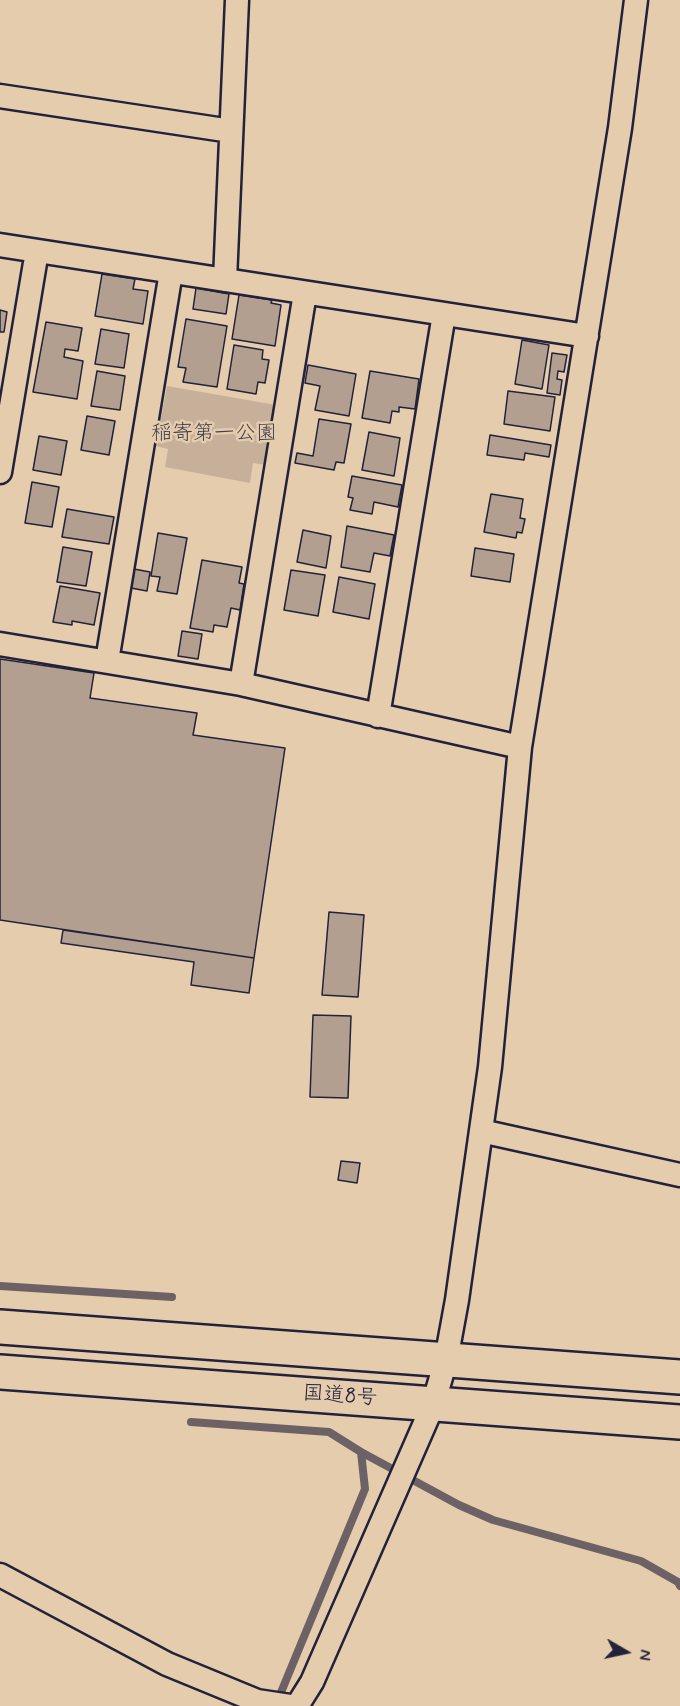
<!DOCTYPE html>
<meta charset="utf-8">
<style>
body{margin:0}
#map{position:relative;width:680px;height:1706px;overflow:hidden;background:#e5ccad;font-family:Mynerve,sans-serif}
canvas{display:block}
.north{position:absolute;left:596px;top:1622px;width:60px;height:60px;-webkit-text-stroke:4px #e5ccad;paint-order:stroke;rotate:99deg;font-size:16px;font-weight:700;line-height:24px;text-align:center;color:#22223b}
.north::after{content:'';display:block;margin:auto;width:21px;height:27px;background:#22223b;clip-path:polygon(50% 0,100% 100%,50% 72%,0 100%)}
</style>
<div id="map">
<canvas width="680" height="1706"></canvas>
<div class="north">N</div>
</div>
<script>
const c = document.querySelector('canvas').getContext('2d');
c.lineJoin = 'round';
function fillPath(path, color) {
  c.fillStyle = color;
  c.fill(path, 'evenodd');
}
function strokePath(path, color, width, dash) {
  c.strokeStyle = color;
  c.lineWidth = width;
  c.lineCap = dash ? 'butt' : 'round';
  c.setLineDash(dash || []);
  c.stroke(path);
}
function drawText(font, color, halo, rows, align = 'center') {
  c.font = font + ' Mynerve,"Klee One",sans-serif';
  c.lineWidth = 5;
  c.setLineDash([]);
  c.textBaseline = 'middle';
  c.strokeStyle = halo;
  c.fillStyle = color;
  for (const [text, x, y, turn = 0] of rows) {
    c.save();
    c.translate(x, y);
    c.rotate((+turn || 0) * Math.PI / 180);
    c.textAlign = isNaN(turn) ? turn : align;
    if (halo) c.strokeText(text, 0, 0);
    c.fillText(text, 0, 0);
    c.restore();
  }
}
fillPath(new Path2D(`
 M167 386 276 405 266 465 253 463 250 483 165 467 168 449 156 446Z`), '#c6b09a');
strokePath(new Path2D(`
 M0 1286 172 1297
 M191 1422 329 1432 361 1452 459 1505 493 1520 641 1561 678 1582 680 1586
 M277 1702 365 1489 361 1452`), '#6c6266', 8);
const building = new Path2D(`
 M102 274 135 279 133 289 148 291 143 324 95 316Z
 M196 288 229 294 226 314 193 309Z
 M239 295 272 300 271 303 281 305 275 346 232 339Z
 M0 310 7 312 4 332H0Z
 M186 319 227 326 217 387 183 382 186 368 178 367Z
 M46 322 82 328 78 351 65 349 64 357 83 361 77 399 33 392Z
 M101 329 129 334 124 368 95 364Z
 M522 340 549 345 542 389 515 384Z
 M234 345 263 350 262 359 269 360 265 383 258 382 256 394 227 389Z
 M552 353 567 355 564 372 558 371 557 379 562 380 560 395 547 393Z
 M308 365 356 374 349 416 315 410 320 386 305 383Z
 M97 371 125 376 120 410 91 406Z
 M370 371 419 379 415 409 399 407V412L392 411 390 423 362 418Z
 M508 391 555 397 550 431 504 424Z
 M87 416 115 421 109 455 81 450Z
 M319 419 351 424 344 463 336 462 334 470 295 463 297 453 313 456Z
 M369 432 400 438 394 476 362 470Z
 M490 435 551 445 549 457 525 453 524 460 487 455Z
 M39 436 67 441 61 475 33 470Z
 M352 476 402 485 398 507 374 502 372 514 350 510 353 498 348 497Z
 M32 482 59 487 52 527 25 523Z
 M491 494 523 499 520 518 525 519 522 533 517 532 516 538 484 532Z
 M67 509 114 517 109 544 62 537Z
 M347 526 394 535 390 556 374 553 370 572 341 567Z
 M303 530 331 536 326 568 297 562Z
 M158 533 187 538 177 594 157 591 160 577 151 576Z
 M63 547 92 552 86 586 57 582Z
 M475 548 514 554 510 582 471 576Z
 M202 560 242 567 239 583 244 584 240 610 231 608 227 627 214 625 213 632 190 628Z
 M134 569 150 572 147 591 131 588Z
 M291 570 325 575 318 616 284 610Z
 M339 577 375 584 369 619 333 612Z
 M60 586 100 593 94 625 72 621V625L53 622Z
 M182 631 202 634 198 659 178 656Z
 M0 659 94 673 90 698 197 713 193 735 285 748 254 958 0 920Z
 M329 912 364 915 358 997 322 995Z
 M63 930 254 958 249 993 191 985 194 962 61 943Z
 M313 1015 351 1016 348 1098 310 1097Z
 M341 1161 360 1163 357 1183 338 1180Z`);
fillPath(building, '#b29f8f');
strokePath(building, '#22223b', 1.5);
const minor = new Path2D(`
 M0 96 231 131
 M0 245 587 336
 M225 280 237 0
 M0 472 37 251
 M0 644 241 684 520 747
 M107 661 171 272
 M241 684 305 293
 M378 716 444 314
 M481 1131 680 1175
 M0 1575 167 1664 257 1701 290 1706
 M297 1706 312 1682 433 1405 446 1360 457 1300 490 1067 520 747 620 128 636 0`);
const trunk = new Path2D(`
 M0 1327 680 1377
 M0 1372 680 1422`);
strokePath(minor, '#22223b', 27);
strokePath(trunk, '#22223b', 38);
strokePath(minor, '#e5ccad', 22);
strokePath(trunk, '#e5ccad', 33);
drawText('21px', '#433e4e', '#e5ccad', [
 ["稲寄第一公園",214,435]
]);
drawText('21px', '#22223b', '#e5ccad', [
 ["国道8号",340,1397,4]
]);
</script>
